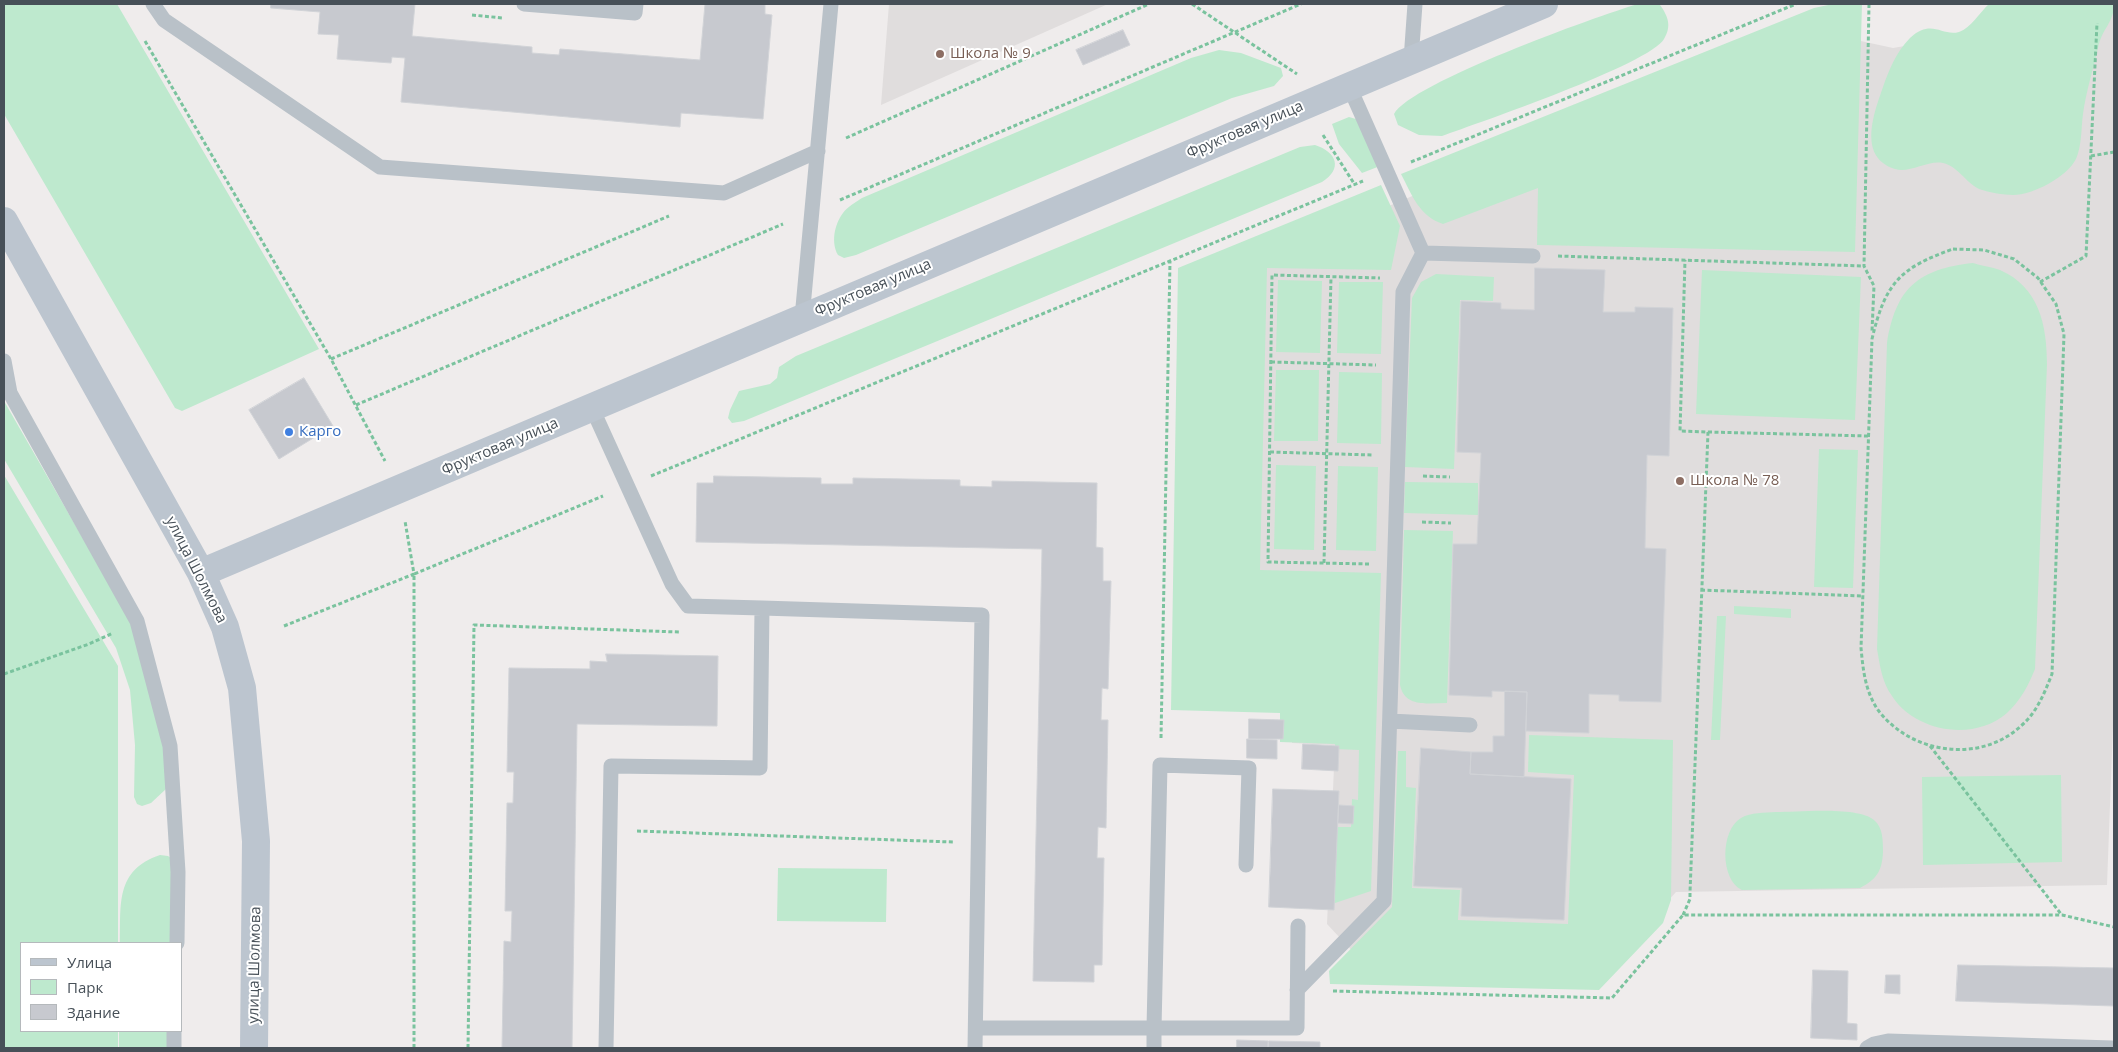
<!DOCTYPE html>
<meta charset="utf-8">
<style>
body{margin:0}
#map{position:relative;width:2118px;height:1052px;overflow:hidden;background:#efecec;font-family:"Open Sans",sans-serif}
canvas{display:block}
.frame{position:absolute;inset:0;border:5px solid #475058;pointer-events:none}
.legend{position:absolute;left:20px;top:942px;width:162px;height:90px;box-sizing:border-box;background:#fff;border:1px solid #b5b9bc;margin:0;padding:6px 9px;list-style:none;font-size:15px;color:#475058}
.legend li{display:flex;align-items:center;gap:10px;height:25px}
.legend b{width:25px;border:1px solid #b5b9bc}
</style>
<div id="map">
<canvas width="2118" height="1052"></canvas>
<div class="frame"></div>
<ul class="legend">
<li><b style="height:6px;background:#bcc5cf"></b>Улица</li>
<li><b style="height:14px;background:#bee9ce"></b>Парк</li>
<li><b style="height:14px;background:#c7c9cf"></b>Здание</li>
</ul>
</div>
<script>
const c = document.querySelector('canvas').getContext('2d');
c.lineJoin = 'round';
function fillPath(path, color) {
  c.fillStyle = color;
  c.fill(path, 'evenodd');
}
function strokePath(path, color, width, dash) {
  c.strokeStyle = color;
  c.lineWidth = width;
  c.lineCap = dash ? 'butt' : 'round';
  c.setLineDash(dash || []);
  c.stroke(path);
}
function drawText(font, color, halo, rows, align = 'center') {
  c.font = font + ' "Open Sans",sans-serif';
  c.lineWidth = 4;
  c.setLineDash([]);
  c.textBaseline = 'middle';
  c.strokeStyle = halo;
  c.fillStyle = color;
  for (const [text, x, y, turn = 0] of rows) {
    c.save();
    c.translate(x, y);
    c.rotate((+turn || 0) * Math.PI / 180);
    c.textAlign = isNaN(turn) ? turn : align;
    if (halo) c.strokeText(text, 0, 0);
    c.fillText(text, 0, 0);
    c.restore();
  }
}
fillPath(new Path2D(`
 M889 4H1108L881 105Z
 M2114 4V698L2107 885 1676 892 1625 949 1355 954 1327 924 1335 745 1292 743V708L1240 707 1252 264 1792 35 1824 33 1893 48 1962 36Z`), '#e0dddd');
fillPath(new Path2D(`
 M4 4H117L319 349 182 411 175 408 4 114Z
 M1638 4 1660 5C1668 16 1672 26 1664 39 1650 64 1478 123 1442 136L1419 135 1398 125 1394 114C1411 83 1597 16 1638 4Z
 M1833 4H1862L1855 252 1537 245 1538 188 1443 224C1419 216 1412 195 1401 174L1814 8Z
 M1989 4H2114C2114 23 2102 28 2098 48 2093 70 2086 92 2083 114 2081 129 2082 145 2076 159 2067 177 2033 195 2013 195 2004 195 1987 192 1979 189 1965 182 1959 167 1943 163 1927 160 1909 174 1895 169 1857 157 1874 113 1883 87 1889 70 1896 52 1910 38 1932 18 1942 37 1959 32 1971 28 1980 12 1989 4Z
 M1219 50 1241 53 1281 68 1283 76 1274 86 1232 98 856 255 844 258 838 255C831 243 834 225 843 213 847 207 856 202 862 198L1191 58Z
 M1349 117 1356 119 1380 166 1362 173 1339 144 1332 124Z
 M1315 145C1337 152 1343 169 1322 182L744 421 732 423 728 418 730 410 739 391 770 384 777 378 779 367 796 356 1300 147Z
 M1381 185 1400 226 1391 270 1267 268 1260 570 1381 573 1371 891 1329 905 1333 827H1351L1352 799 1358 800 1359 750 1335 749V744L1280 742V713L1171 710 1178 268Z
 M1973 263C1982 266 1992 267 2000 270 2039 287 2047 325 2047 364L2035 669C2028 686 2021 700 2007 713 1974 742 1915 732 1892 696 1882 682 1880 666 1877 649L1887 343C1896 288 1918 269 1973 263Z
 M1702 270 1861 277 1855 420 1696 414Z
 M1436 274 1494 277 1493 301 1460 300 1454 469 1405 467 1412 298 1421 282Z
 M1278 280 1322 281 1320 353 1276 352Z
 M1339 282H1383L1381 354 1337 353Z
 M1276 370H1319L1318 441H1274Z
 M1339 372 1382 373 1381 444 1337 443Z
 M4 401 131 622 163 740 166 789 151 803 142 806 137 804 134 797 135 745 130 690 116 648 4 459Z
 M1819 449 1858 450 1853 588 1814 587Z
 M1276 465 1316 466 1314 550 1274 549Z
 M1338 466 1378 467 1376 551 1336 550Z
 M4 475 118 666V943H21V1031H118V1048H4Z
 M1405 482 1478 483V515L1404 513Z
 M1404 530 1453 531 1447 703C1428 703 1405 708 1400 685Z
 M1734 606 1791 609V618L1734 614Z
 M1717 616H1726L1720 740H1711Z
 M1529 735 1673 740 1671 900 1663 923 1599 990 1330 984 1329 971 1392 907 1398 751H1406V787L1416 788 1412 888 1460 890 1458 920 1568 924 1574 775 1528 772Z
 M2061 775 2062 862 1923 865 1922 777Z
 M1776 812C1798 812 1858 806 1874 820 1883 827 1883 841 1883 852 1882 871 1877 879 1860 888L1742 890C1720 880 1720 830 1741 818 1751 812 1764 813 1776 812Z
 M160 855 168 856 175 861 181 943H120C121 905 115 870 160 855Z
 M778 868 887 869 886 922 777 921Z
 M119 1031H178V1048H119Z`), '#bee9ce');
const building = new Path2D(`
 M271 4H415L412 36 532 47V53L559 55 560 49 700 60 705 4H765V14L772 15 763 119 681 113 680 127 401 102 405 58 392 57 391 63 337 59 339 35 318 34 320 12 271 8Z
 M1123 30 1130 45 1083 65 1076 50Z
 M1535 268 1605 270 1603 312H1635V307L1673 308 1669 456 1647 455 1645 548 1666 549 1661 702 1619 701V695L1589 694V733L1526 731 1527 692 1492 691V697L1449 695 1453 544H1477L1481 453 1457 452 1461 301 1501 303V309L1534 310Z
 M304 378 333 426 279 459 249 410Z
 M714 476 821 478V484H853V478L960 480V486L992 487V481L1097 483 1096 547 1103 548V581H1111L1108 689 1102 688 1101 720H1108L1106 828 1098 827 1097 858H1104L1102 965H1094V982L1033 981 1042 549 696 542 697 483H713Z
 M606 654 718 656 717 726 577 724 572 1048H502L504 941 511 942 512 911H505L507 803H513L514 772H507L509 668 590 669V661L607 662Z
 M1505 691 1527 692 1524 777 1470 774 1471 752H1493V736H1504Z
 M1249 719 1284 720 1283 739H1249Z
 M1247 739 1277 740V759L1247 758Z
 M1303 744 1339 746 1338 771 1302 769Z
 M1421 748 1471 752 1470 774 1571 779 1564 920 1461 916 1462 888 1414 886Z
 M1273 789 1339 791 1334 910 1269 907Z
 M1339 805 1354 806 1353 824 1338 823Z
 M1958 965 2114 968V1006L1956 1001Z
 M1813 970 1848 971 1847 1023 1857 1024V1040L1811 1038Z
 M1886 975H1900V994L1885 993Z
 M1237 1040 1268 1041V1048H1237Z
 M1269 1041 1320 1042V1048H1268Z`);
fillPath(building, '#c7c9cf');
strokePath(building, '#d1d3d7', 1);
strokePath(new Path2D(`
 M1192 4 1297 74
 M1869 4 1864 266 1874 286 1872 331
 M472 15 503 18
 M145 41 331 359 385 461
 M1323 135 1355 185
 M846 138 1149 4
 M2091 156 2114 152
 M1411 162 1796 4
 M840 200 1301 4
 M1953 249 1984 250 2014 259 2038 278 2056 304 2064 334 2052 674C2044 694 2037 712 2021 726 1980 764 1911 754 1878 710 1865 691 1863 669 1861 648L1872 339C1885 284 1899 268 1953 249Z
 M1558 256 1864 266
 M2040 282 2086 256 2097 23
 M331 359 669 216
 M1271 362 1376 365
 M356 405 783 224
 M1708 432 1868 436
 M1270 452 1372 455
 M651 476 1363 181
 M1423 476 1450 477
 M1422 522 1451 523
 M1324 563 1331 277
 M1369 564 1268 562 1272 275 1380 278
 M1701 590 1863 596
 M284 626 414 574 405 521
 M4 674 89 644 113 633
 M1161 738 1170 261
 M1930 746 2061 914
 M637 831 953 842
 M1683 915 1690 899V892L1708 432 1680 431 1685 260
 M1333 991 1612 998 1683 915H2062L2114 927
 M414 1048V574L603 496
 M468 1048 474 625 679 632`), '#7ac39e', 3, [4, 2.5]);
strokePath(new Path2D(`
 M153 4 164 20 380 167 724 193 818 151
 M524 4 635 13 636 4
 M1411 60 1415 4
 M1349 86 1423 253 1533 256
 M802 318 831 4
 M4 361 10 393 137 621 170 746 178 872 177 943
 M592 408 672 584 688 606 762 608 760 768 611 766 606 1048
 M762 608 982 615 975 1048
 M1390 721 1470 725
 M1246 865 1249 768 1160 765 1154 1028H1297L1298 926
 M1297 990 1384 901 1403 292 1423 253
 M976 1028H1154V1048
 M174 1048V1031
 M1867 1048 1874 1044 1888 1041 2112 1048`), '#b9c1c8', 15);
strokePath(new Path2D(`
 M4 221 201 573 225 627 242 688 256 841 254 1048
 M201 573 1544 4`), '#bcc5cf', 28);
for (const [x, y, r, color] of [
 [940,54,5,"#8d6e63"],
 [289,432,5,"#3f7fe0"],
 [1680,481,5,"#8d6e63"]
]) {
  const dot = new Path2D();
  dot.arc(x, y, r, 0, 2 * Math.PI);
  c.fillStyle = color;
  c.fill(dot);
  strokePath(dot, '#fff', 2);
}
drawText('15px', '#785e54', '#fff', [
 ["Школа № 9",950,54],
 ["Школа № 78",1690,481]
], 'left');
drawText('15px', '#475058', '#fff', [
 ["Фруктовая улица",1245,130,-23],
 ["Фруктовая улица",873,288,-23],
 ["Фруктовая улица",500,447,-23],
 ["улица Шолмова",196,570,63],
 ["улица Шолмова",255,965,-89]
]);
drawText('15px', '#366cbe', '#fff', [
 ["Карго",299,432]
], 'left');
</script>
